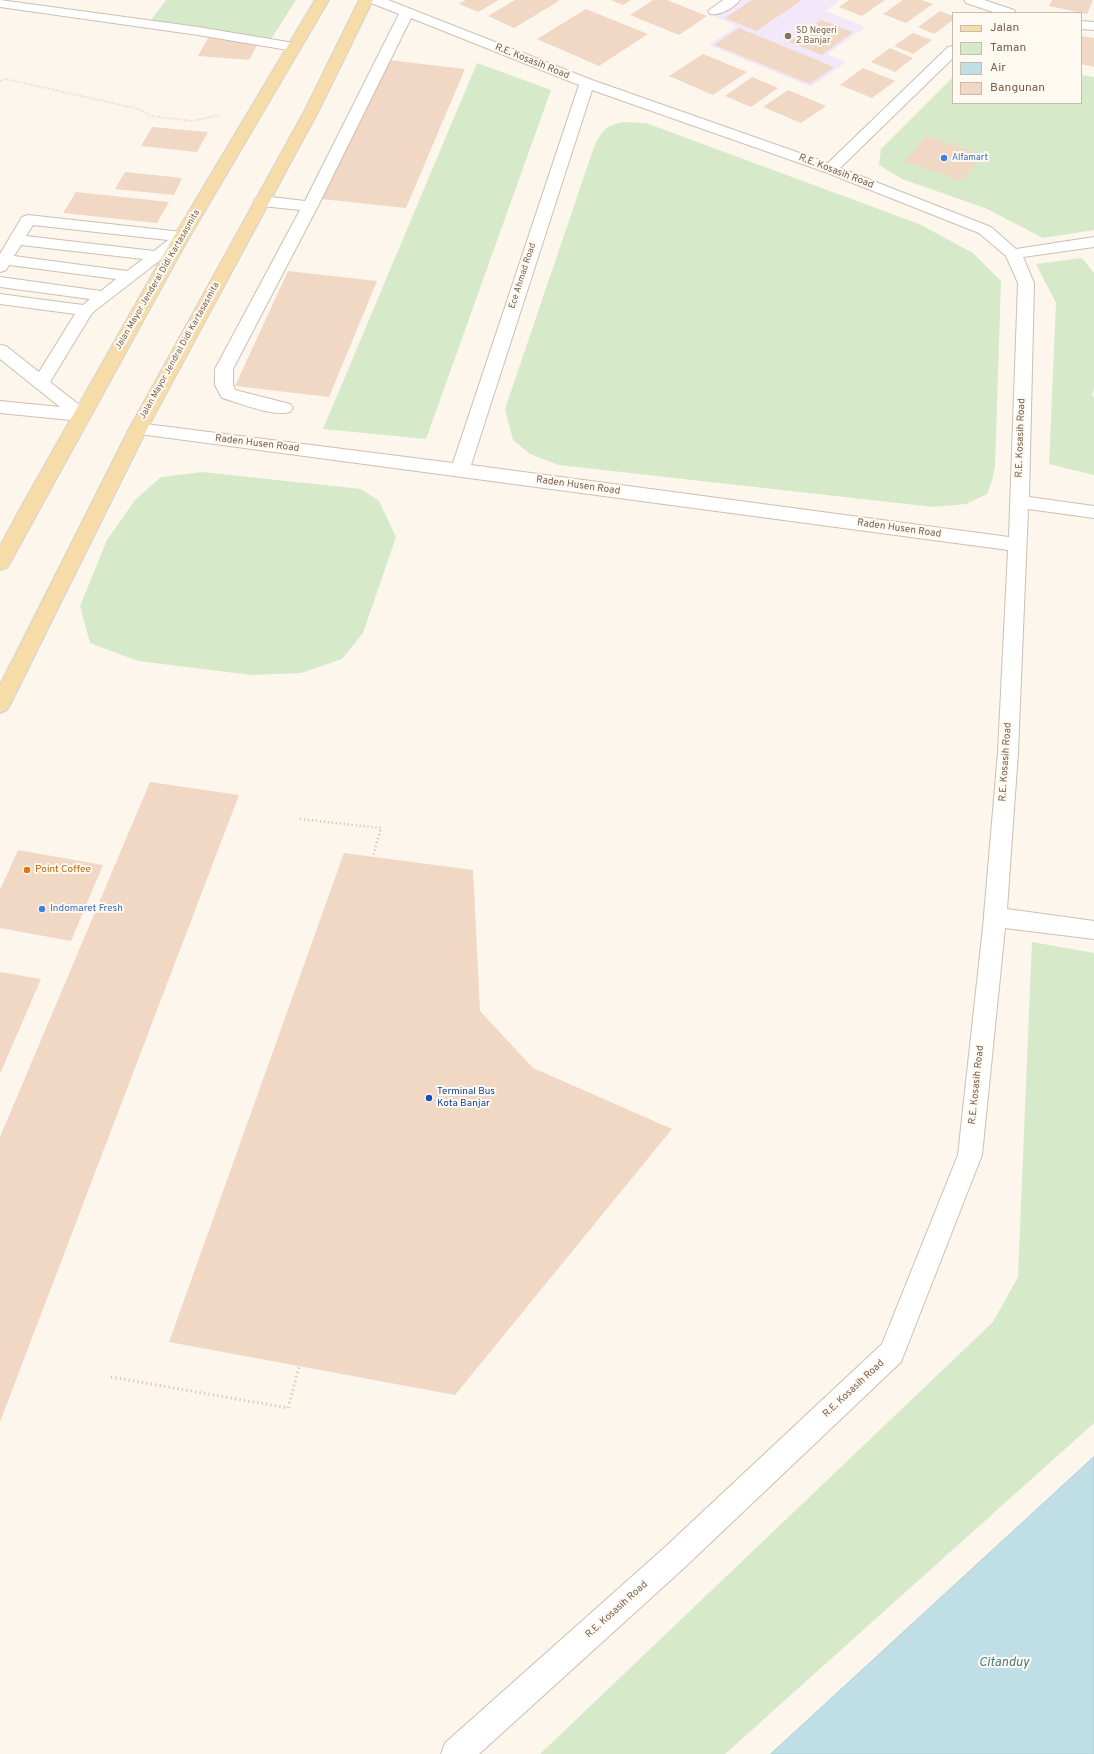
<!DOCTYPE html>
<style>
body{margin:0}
#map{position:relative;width:1094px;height:1754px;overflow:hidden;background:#fcf6ec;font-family:Overpass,sans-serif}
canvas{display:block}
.legend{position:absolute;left:952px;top:12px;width:130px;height:92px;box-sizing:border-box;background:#fefaf2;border:1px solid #c8bcb1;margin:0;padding:5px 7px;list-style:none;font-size:12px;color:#775f4f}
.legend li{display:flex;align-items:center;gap:8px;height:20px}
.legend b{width:20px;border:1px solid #c8bcb1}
</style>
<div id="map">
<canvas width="1094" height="1754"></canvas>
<ul class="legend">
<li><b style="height:5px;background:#f6dca9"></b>Jalan</li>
<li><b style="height:11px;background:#d6eaca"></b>Taman</li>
<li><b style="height:11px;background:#c0dee5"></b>Air</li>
<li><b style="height:11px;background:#f0d8c5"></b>Bangunan</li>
</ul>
</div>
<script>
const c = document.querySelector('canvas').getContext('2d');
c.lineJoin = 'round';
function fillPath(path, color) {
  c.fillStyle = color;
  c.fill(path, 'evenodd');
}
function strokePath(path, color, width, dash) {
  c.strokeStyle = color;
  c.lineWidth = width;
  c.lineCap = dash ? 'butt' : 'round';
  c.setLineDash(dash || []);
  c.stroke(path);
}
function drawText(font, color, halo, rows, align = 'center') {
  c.font = font + ' Overpass,sans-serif';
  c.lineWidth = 4;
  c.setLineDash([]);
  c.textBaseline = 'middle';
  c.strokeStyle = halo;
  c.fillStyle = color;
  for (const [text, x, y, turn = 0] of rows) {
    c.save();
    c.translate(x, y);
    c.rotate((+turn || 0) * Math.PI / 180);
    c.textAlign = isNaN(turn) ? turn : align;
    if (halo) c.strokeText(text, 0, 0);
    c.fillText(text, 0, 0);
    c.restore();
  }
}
fillPath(new Path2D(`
 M737 0H840L825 11 866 27 827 54 846 62 811 87 709 45 737 26 713 16Z`), '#f3e8f9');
fillPath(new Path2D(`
 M166 0H296L270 41 149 23Z
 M477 63 551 90 426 439 323 429Z
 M1081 75 1094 77V230L1043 238 985 208 902 179 879 165 881 149 953 77V103H1081Z
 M622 122 646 123 919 224 973 253 1001 281 995 467 992 481 987 494 966 504 933 507 559 465 530 454 513 440 505 409 594 147C602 131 604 127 622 122Z
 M1082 258 1094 273V387L1092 396 1094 397V475L1049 464 1056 303 1036 264Z
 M202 472 361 489 379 501 396 537 363 633 342 659 301 673 251 675 138 661 90 643 80 606 107 540 135 500 161 477Z
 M1032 942 1094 953V1423L725 1754H540L993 1322 1018 1277Z`), '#d6eaca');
const water = new Path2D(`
 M1094 1457V1754H771Z`);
fillPath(water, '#c0dee5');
strokePath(water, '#a7cdd7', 1);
fillPath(new Path2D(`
 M465 0H499L478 12 459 4Z
 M515 0H557L559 1 514 28 488 16Z
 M611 0H631L623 5Z
 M653 0H667L707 16 679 35 630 15Z
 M752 0H802L756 31 725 18Z
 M849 0H885L862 16 839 7Z
 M903 0H922L933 4 906 23 883 14Z
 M1052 0H1093L1087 14 1049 6Z
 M586 9 648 34 599 66 537 39Z
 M940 11 953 16V20L934 34 918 27Z
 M821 20 853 32 822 55 789 42Z
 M739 28 834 67 810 84 714 45Z
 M913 33 932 40 913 54 894 46Z
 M1081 36 1094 38V67L1081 64Z
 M208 38 258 43 249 60 198 56Z
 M890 48 913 58 895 72 871 62Z
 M703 54 747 72 713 95 669 76Z
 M388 60 465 69 406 208 321 199Z
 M863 68 895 81 872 98 840 85Z
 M752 77 778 88 751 107 725 96Z
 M788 90 826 106 801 123 763 107Z
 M152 127 208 132 197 152 141 146Z
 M927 136 984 155 961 181 904 161Z
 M125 172 182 178 174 195 115 189Z
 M76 192 169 202 157 223 63 213Z
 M288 271 377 281 329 397 235 386Z
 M150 782 239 795 0 1422V1137Z
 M18 850 103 865 71 941 0 928V890Z
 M344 853 473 870 480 1011 533 1068 672 1129 455 1395 169 1342Z
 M0 972 41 979 0 1074Z`), '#f0d8c5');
const minor = new Path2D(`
 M0 0 198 27 294 43 299 44 301 47 299 50 294 51 198 35 0 7Z
 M369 0H388L592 80 828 163 948 47 953 46V58L840 168 991 227 1016 249 1094 237V247L1023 257 1034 283 1029 497 1094 506V518L1028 509 1018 752 1007 909 1094 921V939L1005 928 982 1155 901 1362 684 1568 479 1754H441L445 1743 664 1548 882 1344 958 1155 983 927 998 752 1008 550 132 433 129 429 132 425 138 423 453 463 579 85 411 18 318 206 233 369V385L235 390 290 404 293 408 290 412C273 417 240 403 222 398L215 385V369L300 210 262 206 256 204 254 201 256 198 262 196 305 201 399 14 371 3ZM592 90 825 172 979 233 1006 256 1018 283 1009 537 471 465Z
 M723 0H740C734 8 719 16 710 14L708 11Z
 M964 0H984L1014 10 1016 13H996L966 3Z
 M1081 21 1094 22V30L1081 29Z
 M28 215 182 232 188 234 190 237 92 313 50 382 87 411 90 415 87 419 81 421 0 413V401L60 407 0 359V345L6 346 39 372 75 314 0 304V294L83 305 90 299 0 287V277L101 291 116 279 9 265 6 270 0 272V254L22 217ZM33 225 168 240 154 251 26 236ZM21 245 143 259 127 271 14 256Z`);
const major = new Path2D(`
 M315 0H329L186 243 10 563 7 568 0 570V546L20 509 170 243Z
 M359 0H373L319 110 147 429 10 705 7 710 0 713V685L129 429 305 110Z`);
strokePath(minor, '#cebfb1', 2);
strokePath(major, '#d9d2ce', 2);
strokePath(new Path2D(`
 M0 81 5 79 139 109 151 116 192 121 220 115`), '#d6bba7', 2, [0.5, 2]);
strokePath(new Path2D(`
 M300 819 381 828 373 856`), '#d6bba7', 2.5, [1, 3]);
strokePath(new Path2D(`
 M111 1377 288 1408 299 1367`), '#d6bba7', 3, [1, 3.5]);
fillPath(minor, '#fff');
fillPath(major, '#f6dca9');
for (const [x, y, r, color] of [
 [788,36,4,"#8d6e63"],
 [944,158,4,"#3f7fe0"],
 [27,870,4,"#e8710a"],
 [42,909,4,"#3f7fe0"],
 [429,1098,4,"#1a4fb4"]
]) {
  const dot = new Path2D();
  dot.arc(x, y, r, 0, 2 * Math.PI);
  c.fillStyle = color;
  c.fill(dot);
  strokePath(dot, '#fefaf2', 1.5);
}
drawText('9px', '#785e54', '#fefaf2', [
 ["SD Negeri",796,31],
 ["2 Banjar",796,41]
], 'left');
drawText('9px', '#366cbe', '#fefaf2', [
 ["Alfamart",952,158]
], 'left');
drawText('9px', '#775f4f', '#fefaf2', [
 ["Ece Ahmad Road",523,276,-72],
 ["Jalan Mayor Jenderal Didi Kartasasmita",158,280,-60],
 ["Jalan Mayor Jendral Didi Kartasasmita",180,351,-61]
]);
drawText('10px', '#775f4f', '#fefaf2', [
 ["R.E. Kosasih Road",532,62,22],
 ["R.E. Kosasih Road",836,172,21],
 ["R.E. Kosasih Road",1021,438,-88],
 ["Raden Husen Road",257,444,7],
 ["Raden Husen Road",578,486,8],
 ["Raden Husen Road",899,529,8],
 ["R.E. Kosasih Road",1006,762,-86],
 ["R.E. Kosasih Road",977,1085,-84],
 ["R.E. Kosasih Road",854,1389,-43],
 ["R.E. Kosasih Road",617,1610,-42]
]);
drawText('10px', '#c56008', '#fefaf2', [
 ["Point Coffee",35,870]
], 'left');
drawText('10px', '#366cbe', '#fefaf2', [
 ["Indomaret Fresh",50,909]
], 'left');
drawText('10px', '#164399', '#fefaf2', [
 ["Terminal Bus",437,1092],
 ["Kota Banjar",437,1104]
], 'left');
drawText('italic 13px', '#497b88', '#fefaf2', [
 ["Citanduy",1004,1663]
]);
</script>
